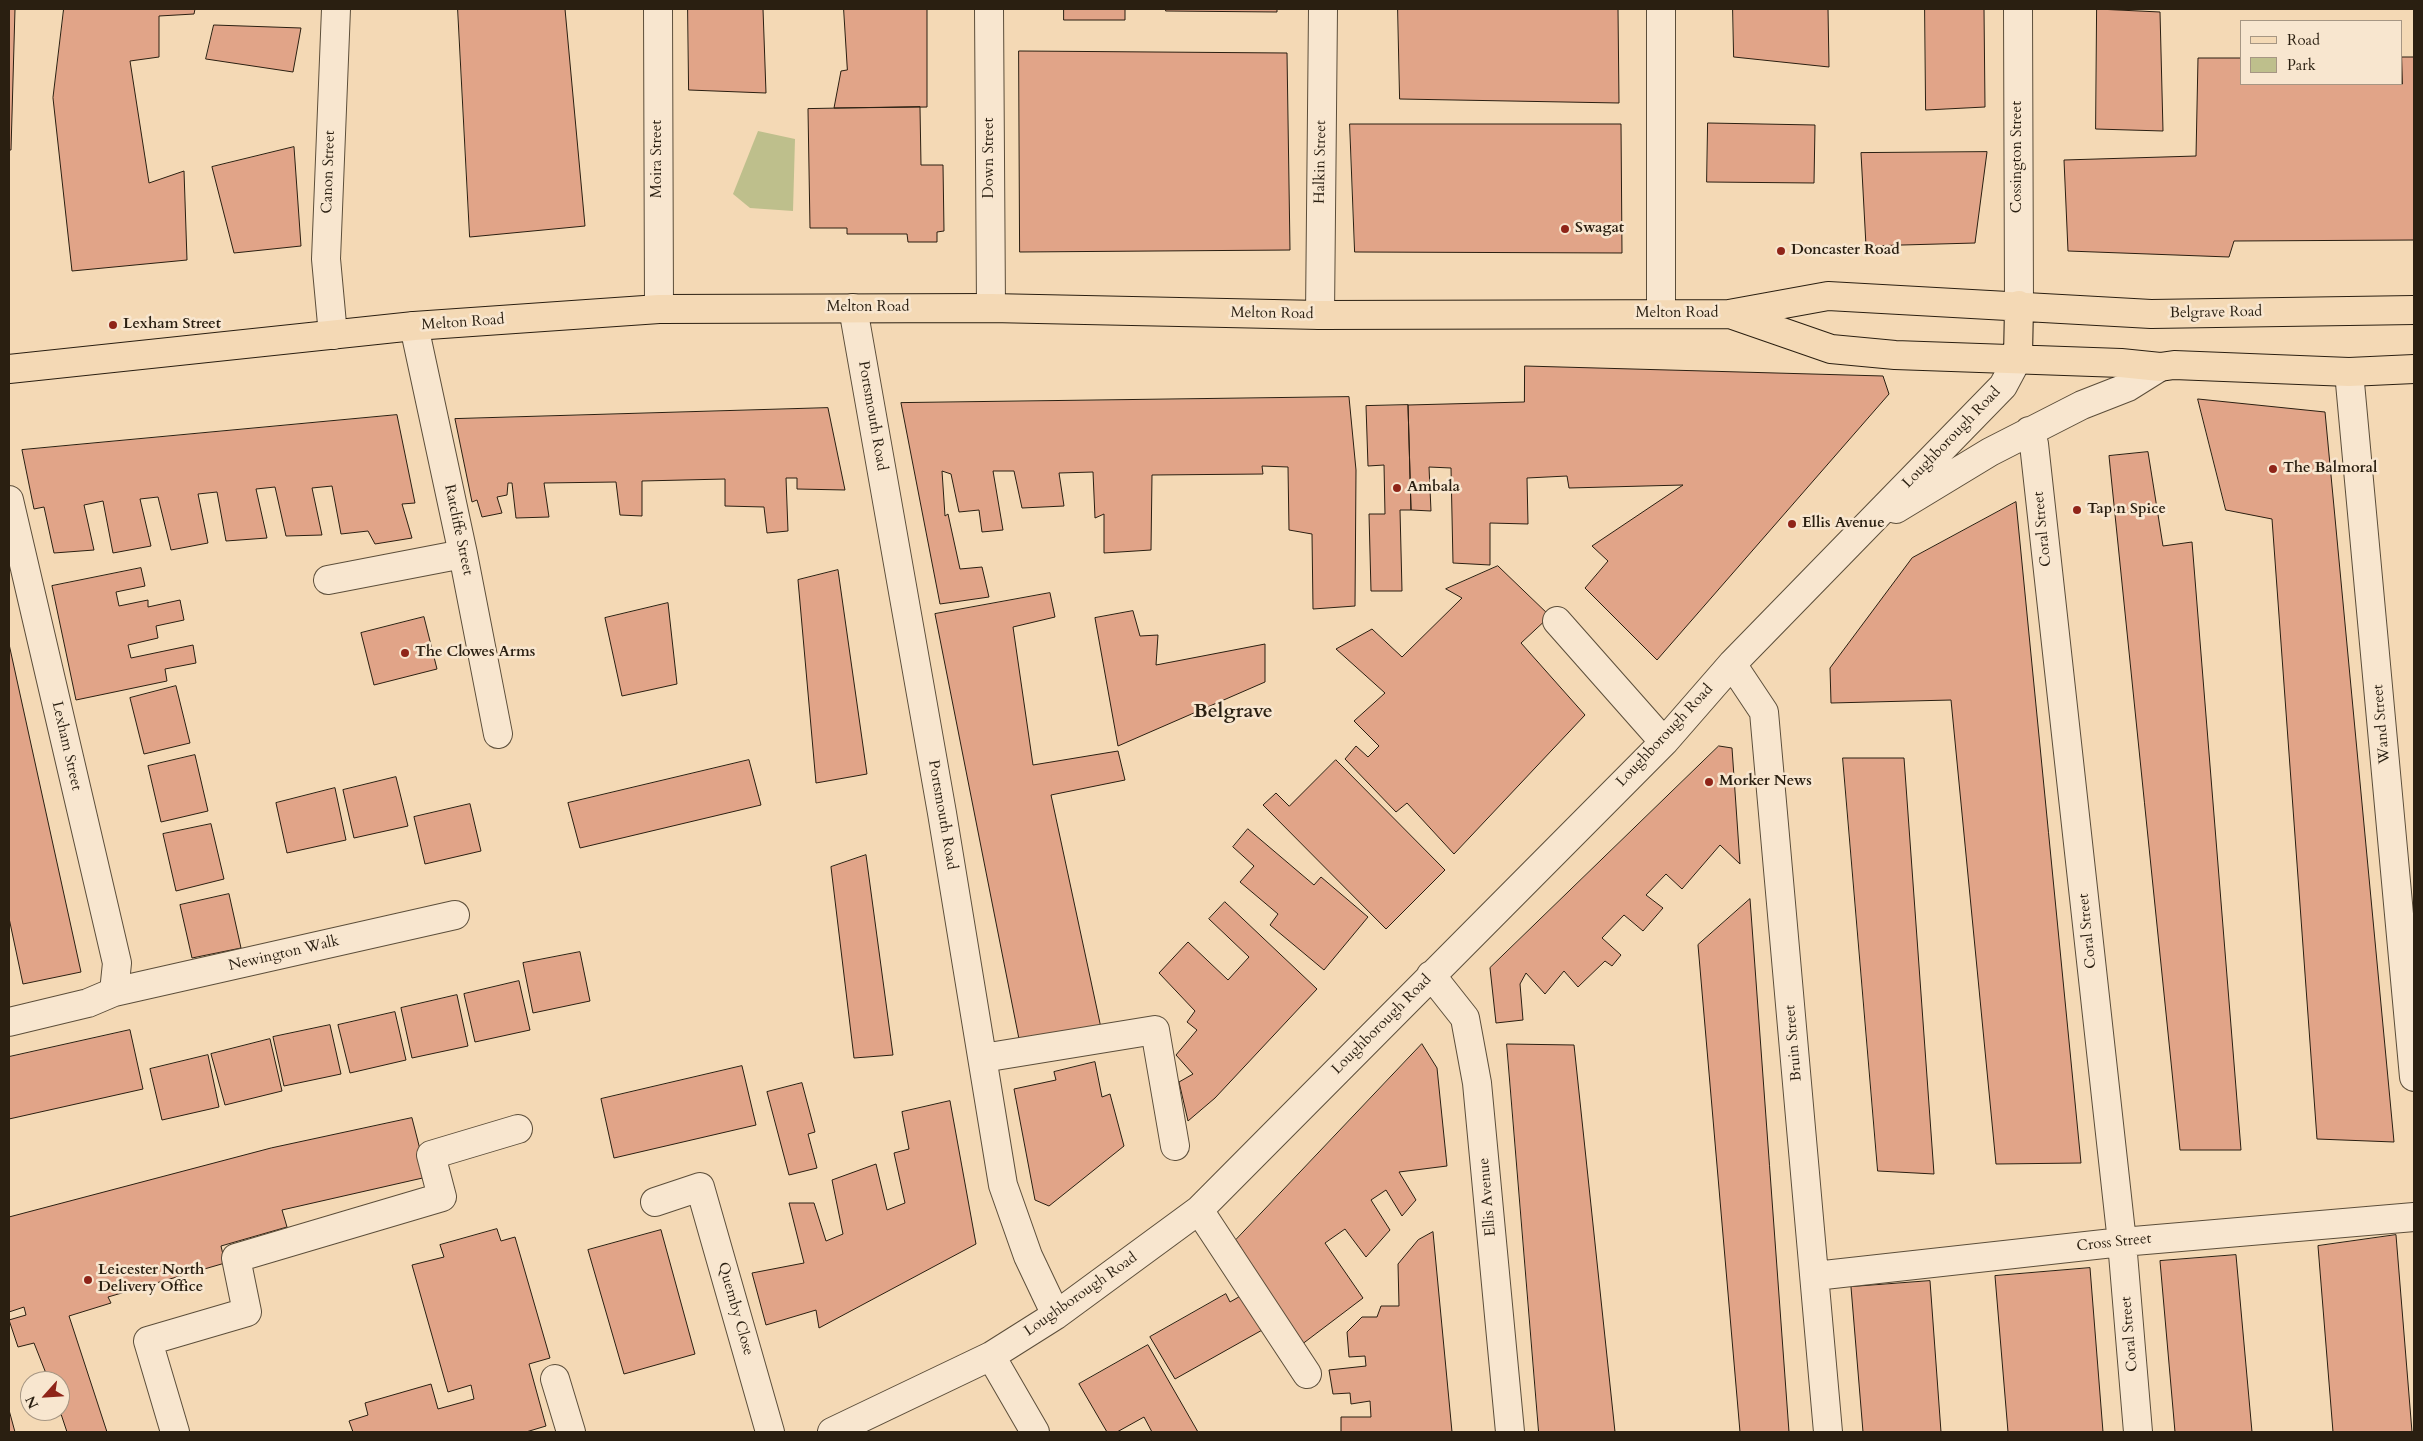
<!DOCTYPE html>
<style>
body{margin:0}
#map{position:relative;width:2423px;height:1441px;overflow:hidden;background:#f4d9b5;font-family:Cardo,serif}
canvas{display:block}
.frame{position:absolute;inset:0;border:10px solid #2a1f11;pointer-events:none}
.legend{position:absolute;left:2240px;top:20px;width:162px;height:65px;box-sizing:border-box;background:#f8e6cf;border:1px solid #a69683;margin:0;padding:6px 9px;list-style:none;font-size:15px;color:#2a1f11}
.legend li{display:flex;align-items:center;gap:10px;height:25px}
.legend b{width:25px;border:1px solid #a69683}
.north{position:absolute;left:20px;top:1371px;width:50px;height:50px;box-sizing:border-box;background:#f8e6cf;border:1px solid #a69683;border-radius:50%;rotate:244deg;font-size:14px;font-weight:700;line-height:20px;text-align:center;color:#2a1f11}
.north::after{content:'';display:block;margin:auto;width:18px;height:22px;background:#8f2418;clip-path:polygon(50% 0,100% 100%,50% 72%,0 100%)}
</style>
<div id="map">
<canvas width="2423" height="1441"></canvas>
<div class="frame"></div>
<ul class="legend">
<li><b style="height:6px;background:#f4d9b5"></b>Road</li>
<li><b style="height:14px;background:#bebf8c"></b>Park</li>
</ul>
<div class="north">N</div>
</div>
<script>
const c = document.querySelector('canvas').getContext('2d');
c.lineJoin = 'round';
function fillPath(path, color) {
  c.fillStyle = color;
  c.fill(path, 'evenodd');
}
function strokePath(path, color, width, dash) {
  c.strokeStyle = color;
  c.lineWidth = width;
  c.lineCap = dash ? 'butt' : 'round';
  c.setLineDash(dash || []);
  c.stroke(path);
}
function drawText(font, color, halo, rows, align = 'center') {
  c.font = font + ' Cardo,serif';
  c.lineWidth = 5;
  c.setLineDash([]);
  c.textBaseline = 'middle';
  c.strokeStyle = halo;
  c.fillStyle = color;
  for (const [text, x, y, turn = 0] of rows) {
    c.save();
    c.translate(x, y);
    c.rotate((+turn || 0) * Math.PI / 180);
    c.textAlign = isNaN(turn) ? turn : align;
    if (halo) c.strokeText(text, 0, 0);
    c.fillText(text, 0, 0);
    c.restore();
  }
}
fillPath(new Path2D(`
 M758 131 795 139 793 211 750 208 733 194Z`), '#bebf8c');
const building = new Path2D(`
 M9 9H15L11 150H9Z
 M64 9H195L194 14 159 16V57L130 61 149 183 184 171 187 260 72 271 53 98Z
 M458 9H565L585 226 470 237Z
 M688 9H763L766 93 689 90Z
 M844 9H927V107L834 108 841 71 847 70Z
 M1064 9H1125V20H1064Z
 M1166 9H1277V12L1166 11Z
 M1398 9H1618L1619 103 1400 99Z
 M1733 9H1828L1829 67 1734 57Z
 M1925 9H1984L1985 107 1926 110Z
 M2097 9 2160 12 2163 131 2096 129Z
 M214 25 301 28 293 72 206 59Z
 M1019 51 1287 53 1290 250 1020 252Z
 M2402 57H2414V240L2234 241 2229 257 2068 251 2064 160 2196 156 2198 58H2242V84H2402Z
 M920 107 921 165H943L944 231 937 232V242H908L907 234H847V228H810L808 109Z
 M1708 123 1815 125 1814 183 1707 182Z
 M1350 124H1621L1622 253 1355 252Z
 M294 147 301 246 234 253 212 167Z
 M1987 152 1975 243 1866 246 1861 153Z
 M1525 366 1883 376 1889 394 1657 660 1585 588 1608 561 1592 546 1683 485 1569 488 1567 476 1527 478 1528 524 1490 523V565L1453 563 1451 468 1429 467 1431 511 1411 510 1408 405 1524 402Z
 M1349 397 1356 470 1355 606 1313 609 1312 534 1289 530 1288 467 1262 466 1263 474 1152 475 1151 550 1104 553V514L1095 518 1093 472 1059 473 1064 506 1022 508 1014 471H993L1003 530 982 532 979 510 959 512 951 474 942 471 945 516 948 514 960 569 982 567 989 597 940 604 901 403Z
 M2198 399 2325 412 2394 1142 2317 1139 2272 519 2226 510Z
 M1408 405 1411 510H1400L1402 591H1371L1369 514H1385L1384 465 1368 466 1366 406Z
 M828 408 845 490 797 489V478H786L788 531 767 533 764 507 725 506V479L642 481V516L620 515 616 482 544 483 549 517 516 518 512 483H508L507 495 497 497 502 513 482 517 477 500 472 502 455 419Z
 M397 415 415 503 402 504 412 538 375 544 368 531 341 534 332 486 312 488 322 535 286 536 275 487 256 489 267 538 226 541 217 492 198 494 208 543 171 550 158 497 140 499 151 546 113 553 103 501 84 505 94 550 54 553 44 507 34 509 22 450Z
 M2148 452 2163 546 2192 542 2241 1150H2180L2109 456Z
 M2016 502 2081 1163 1996 1164 1951 700 1831 703 1830 668 1912 558Z
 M1498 566 1550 616 1521 643 1585 715 1454 854 1407 803 1396 812 1345 759 1356 746 1368 757 1379 746 1354 721 1385 693 1336 649 1372 629 1402 657 1462 598 1446 589Z
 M141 568 145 586 116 592 119 606 148 600V607L180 600 184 620 156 626 158 638 128 645 131 658 193 645 196 663 165 669 167 681 76 700 52 586Z
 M838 570 867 774 816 783 798 580Z
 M1050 593 1055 617 1013 627 1033 765 1118 751 1125 780 1051 795 1101 1028 1020 1044 935 614Z
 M668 603 677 684 622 696 605 618Z
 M1133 611 1140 636 1158 635 1156 665 1265 644V682L1118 746 1095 618Z
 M424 617 437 669 374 685 361 633Z
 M9 644 81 972 23 984 9 918Z
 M176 686 190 743 144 754 130 698Z
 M1719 746 1732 748 1740 864 1720 845 1682 889 1666 874 1646 895 1663 908 1643 931 1624 915 1602 938 1621 955 1612 966 1605 961 1578 987 1564 971 1545 994 1526 973 1520 984 1523 1020 1496 1023 1490 968Z
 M195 755 208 811 161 822 148 766Z
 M1843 758H1904L1934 1174 1878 1171Z
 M749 760 761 805 580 848 568 803Z
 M1336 760 1445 870 1386 929 1263 805 1276 793 1289 806Z
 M396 777 408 826 354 838 343 790Z
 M335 788 346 840 287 853 276 803Z
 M470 804 481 851 425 864 414 817Z
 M211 824 224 879 176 891 163 834Z
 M1248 829 1314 885 1321 877 1368 917 1324 970 1270 925 1278 914 1240 882 1254 866 1233 847Z
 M866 855 893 1055 854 1058 831 867Z
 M229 894 241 948 192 958 180 905Z
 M1750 899 1789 1432H1740L1698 945Z
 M1225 902 1317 989 1215 1098 1188 1121 1179 1082 1193 1074 1176 1055 1197 1030 1187 1022 1195 1011 1159 973 1188 942 1228 980 1249 957 1209 919Z
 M580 952 590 1001 533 1013 523 963Z
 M519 981 530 1030 475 1042 464 994Z
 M457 995 468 1046 412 1058 401 1008Z
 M395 1012 406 1060 350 1073 338 1025Z
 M330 1025 341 1074 284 1086 273 1037Z
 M130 1030 143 1089 9 1119V1057Z
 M270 1039 282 1091 225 1105 211 1054Z
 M1422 1044 1437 1068 1447 1166 1399 1172 1416 1200 1402 1216 1386 1190 1371 1200 1390 1230 1366 1257 1345 1229 1325 1243 1363 1298 1301 1345 1236 1240Z
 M1507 1044 1574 1045 1615 1432H1539Z
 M208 1055 219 1107 162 1120 150 1069Z
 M1095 1062 1102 1097 1110 1094 1124 1146 1049 1206 1035 1200 1014 1089 1056 1080 1054 1072Z
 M742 1066 756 1125 614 1158 601 1099Z
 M802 1083 815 1132 808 1134 817 1168 789 1175 767 1092Z
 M950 1101 976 1244 819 1328 816 1310 766 1325 752 1273 804 1263 789 1203H814L826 1241 843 1234 832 1180 876 1164 887 1210 905 1203 894 1153 909 1149 902 1112Z
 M412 1118 427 1177 282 1210 287 1227 221 1246 225 1263 108 1297 111 1303 69 1316 107 1432H67L60 1411V1381H49L34 1343 18 1347 9 1320 26 1315 24 1307 9 1312V1217L271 1148Z
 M497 1229 501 1241 515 1237 550 1358 529 1364 546 1426 526 1432H353L349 1421 368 1415 365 1403 431 1384 438 1409 474 1399 471 1385 448 1392 412 1265 444 1257 440 1245Z
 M661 1230 695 1354 624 1374 588 1250Z
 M1433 1232 1452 1432H1341V1417H1371L1370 1401 1351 1404 1350 1393 1333 1394 1329 1370 1366 1366 1365 1356 1349 1357 1347 1332 1362 1317H1377L1381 1306H1399L1398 1264 1418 1240Z
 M2396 1235 2412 1432H2333L2318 1246Z
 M2236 1255 2252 1432H2175L2160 1261Z
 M2090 1268 2103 1432H2008L1995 1276Z
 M1930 1281 1941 1432H1863L1851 1287Z
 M1226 1294 1230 1302 1244 1294 1264 1329 1175 1379 1150 1337Z
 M1148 1345 1198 1432H1152L1144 1417 1117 1432H1107L1079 1384Z
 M9 1410 15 1432H9Z`);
fillPath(building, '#e1a488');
strokePath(building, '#2a1f11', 1);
const minor = new Path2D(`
 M658 9 659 309
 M989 9 991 308
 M1661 9V314
 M2018 9 2019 305
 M853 308 942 813 1003 1185 1028 1256 1056 1315
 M1320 315 1323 9
 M414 326 463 554 498 734
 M333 335 326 259 336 9
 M2349 372 2414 1077
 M2029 431 2034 444 2122 1242 2138 1432
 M9 500 117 963 114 992
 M1896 509 1990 452 2082 405 2128 387 2160 367
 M328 580 463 554
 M1557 621 1664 742
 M1732 664 1764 712 1828 1432
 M1431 975 1465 1018 1477 1083 1510 1432
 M9 1022 88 1003 114 992 455 915
 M983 1058 1155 1030 1175 1146
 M655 1202 700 1187 770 1432
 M1199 1210 1307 1374
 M1815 1276 2122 1242 2414 1217
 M991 1356 1035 1432
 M555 1379 571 1432
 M175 1432 148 1341 247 1312 236 1258 442 1197 431 1155 518 1129
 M832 1432 991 1356 1056 1315 1199 1210 1664 742 1732 664 2003 386 2018 358`);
const major = new Path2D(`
 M1730 314 1831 349 1895 355 2121 363 2160 367 2174 365 2349 372 2414 369
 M2018 358 2019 305
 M9 369 414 326 659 309 991 308 1320 315 1729 314 1828 296 2151 314 2414 310`);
strokePath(minor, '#5c4e3a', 30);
strokePath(major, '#2a1f11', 30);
strokePath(minor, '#f8e6cf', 28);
strokePath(major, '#f4d9b5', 28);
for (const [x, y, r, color] of [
 [1565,229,5,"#8f2418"],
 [1781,251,5,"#8f2418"],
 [113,325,5,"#8f2418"],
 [2273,469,5,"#8f2418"],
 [1397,488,5,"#8f2418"],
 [2077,510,5,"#8f2418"],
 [1792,524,5,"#8f2418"],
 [405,653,5,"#8f2418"],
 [1709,782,5,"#8f2418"],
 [88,1280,5,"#8f2418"]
]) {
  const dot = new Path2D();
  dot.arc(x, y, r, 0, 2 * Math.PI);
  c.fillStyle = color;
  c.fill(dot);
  strokePath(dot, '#f8e6cf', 2);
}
drawText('15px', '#2a1f11', '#f8e6cf', [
 ["Cossington Street",2018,157,-90],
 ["Down Street",990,158,-90],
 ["Moira Street",658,159,-90],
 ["Halkin Street",1321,162,-89],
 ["Canon Street",329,172,-88],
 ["Melton Road",868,308],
 ["Belgrave Road",2216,313,-1],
 ["Melton Road",1272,314,1],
 ["Melton Road",1677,314],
 ["Melton Road",463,323,-4],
 ["Portsmouth Road",872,416,80],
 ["Loughborough Road",1952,438,-46],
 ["Coral Street",2043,529,-96],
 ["Ratcliffe Street",458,530,78],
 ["Wand Street",2382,724,-95],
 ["Loughborough Road",1665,736,-47],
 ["Lexham Street",66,746,77],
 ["Portsmouth Road",942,815,80],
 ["Coral Street",2088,931,-96],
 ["Newington Walk",284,954,-13],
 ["Loughborough Road",1382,1025,-45],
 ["Bruin Street",1794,1043,-95],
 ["Ellis Avenue",1488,1197,-95],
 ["Cross Street",2114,1243,-6],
 ["Loughborough Road",1081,1295,-35],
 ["Quemby Close",735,1309,74],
 ["Coral Street",2130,1334,-95]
]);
drawText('bold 15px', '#2a1f11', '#f8e6cf', [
 ["Swagat",1575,229],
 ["Doncaster Road",1791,251],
 ["Lexham Street",123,325],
 ["The Balmoral",2283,469],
 ["Ambala",1407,488],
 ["Tap n Spice",2087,510],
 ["Ellis Avenue",1802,524],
 ["The Clowes Arms",415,653],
 ["Morker News",1719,782],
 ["Leicester North",98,1271],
 ["Delivery Office",98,1288]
], 'left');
drawText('bold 20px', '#2a1f11', '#f8e6cf', [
 ["Belgrave",1233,712]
]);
</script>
